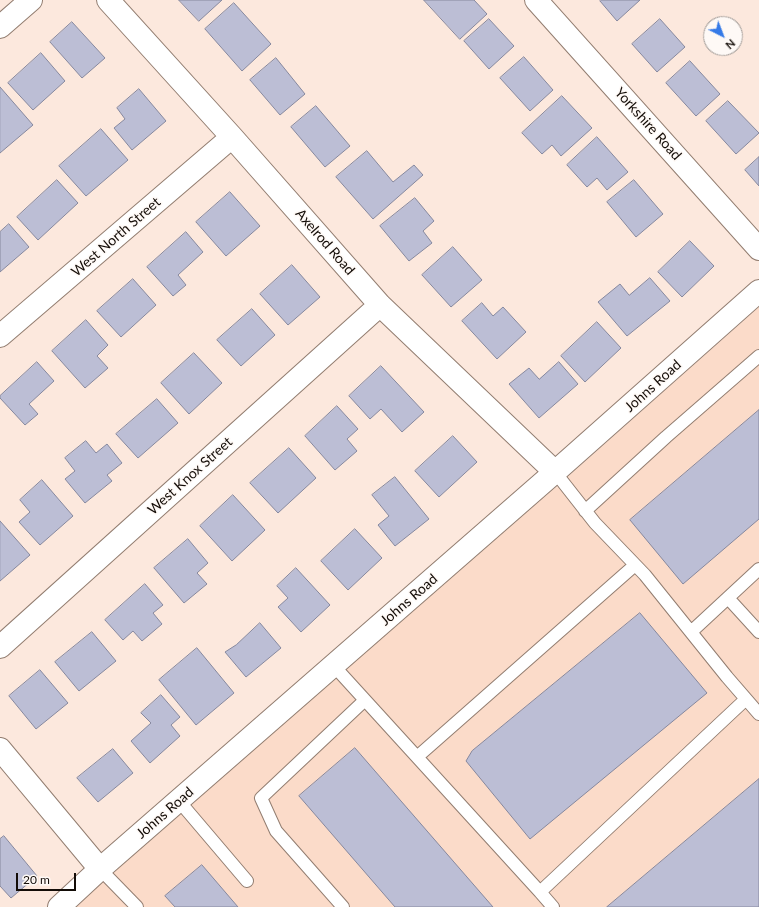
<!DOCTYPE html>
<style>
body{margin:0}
#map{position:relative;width:759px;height:907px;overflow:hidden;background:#fce8dd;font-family:Lato,sans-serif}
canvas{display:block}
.north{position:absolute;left:703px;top:16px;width:40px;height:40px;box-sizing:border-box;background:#fef9f6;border:1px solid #a09a96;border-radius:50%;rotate:138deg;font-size:11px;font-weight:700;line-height:16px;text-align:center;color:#130c07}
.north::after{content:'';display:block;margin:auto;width:14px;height:18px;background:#357ae7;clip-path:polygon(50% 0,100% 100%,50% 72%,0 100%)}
.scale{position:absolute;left:16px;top:873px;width:60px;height:18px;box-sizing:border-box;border:2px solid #130c07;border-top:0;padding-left:5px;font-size:12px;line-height:14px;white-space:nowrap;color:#130c07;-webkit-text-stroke:3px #fef9f6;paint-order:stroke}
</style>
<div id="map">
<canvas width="759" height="907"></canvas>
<div class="north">N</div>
<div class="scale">20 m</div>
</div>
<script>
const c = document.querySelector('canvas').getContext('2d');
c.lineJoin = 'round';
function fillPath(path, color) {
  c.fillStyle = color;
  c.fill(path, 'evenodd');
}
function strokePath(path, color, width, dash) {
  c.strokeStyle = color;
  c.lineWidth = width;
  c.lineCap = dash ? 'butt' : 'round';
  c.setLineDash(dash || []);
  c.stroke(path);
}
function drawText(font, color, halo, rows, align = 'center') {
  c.font = font + ' Lato,sans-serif';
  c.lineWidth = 3;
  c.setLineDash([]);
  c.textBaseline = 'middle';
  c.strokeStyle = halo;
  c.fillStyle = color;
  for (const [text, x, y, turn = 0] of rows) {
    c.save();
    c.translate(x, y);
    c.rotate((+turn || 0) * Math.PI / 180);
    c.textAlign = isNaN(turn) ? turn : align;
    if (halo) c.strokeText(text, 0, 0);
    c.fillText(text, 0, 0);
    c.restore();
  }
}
fillPath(new Path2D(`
 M759 307V907H76L107 878 556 487 557 488 563 481Z`), '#fbdbc9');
const building = new Path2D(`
 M179 0H222L199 21Z
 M424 0H474L487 14 460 39Z
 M601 0H640L617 21 600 1Z
 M234 3 271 44 242 71 205 29Z
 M489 19 514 46 489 69 464 41Z
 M660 19 685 47 657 72 632 44Z
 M72 22 105 58 82 78 50 42Z
 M41 53 65 81 33 110 8 83Z
 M524 57 553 90 530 111 500 78Z
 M276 58 305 94 280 115 250 80Z
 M690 61 720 94 696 116 666 83Z
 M0 87 33 125 0 153Z
 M139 89 166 121 132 150 114 128 125 119 117 108Z
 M562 96 592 128 561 156 552 145 542 154 522 133Z
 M728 101 759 133 736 154 706 121Z
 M316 106 350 146 325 167 291 127Z
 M101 129 128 160 86 196 59 166Z
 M597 137 628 172 607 190 597 178 587 187 567 165Z
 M367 151 393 182 414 165 423 175 373 219 336 177Z
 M759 157V186L745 170Z
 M57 180 78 203 38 240 17 217Z
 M634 180 663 214 636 237 607 202Z
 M230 192 260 226 226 256 196 222Z
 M415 198 434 221 423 231 432 243 409 261 380 226Z
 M9 224 29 247 0 272V232Z
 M186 232 203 252 178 275 186 285 173 296 147 267Z
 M690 241 714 266 682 297 658 272Z
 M453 247 482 280 451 307 422 275Z
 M292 265 320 297 288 325 260 294Z
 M650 278 670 301 627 336 598 302 620 284 629 295Z
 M133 279 156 305 121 337 97 311Z
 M482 303 493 316 503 307 526 332 497 359 462 321Z
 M252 309 275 335 241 366 217 340Z
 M86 320 108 345 97 356 108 368 85 388 52 351Z
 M597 322 621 348 585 382 561 356Z
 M194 353 222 383 189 414 161 383Z
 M37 362 54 381 29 404 38 414 25 425 0 398V396Z
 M559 362 578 384 539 418 509 384 529 368 539 379Z
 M381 366 424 412 402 432 381 409 370 419 349 396Z
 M157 399 178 423 138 458 116 434Z
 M337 406 358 429 347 439 357 451 335 470 305 436Z
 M759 410V519L683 584 630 520Z
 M453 436 477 462 439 497 415 471Z
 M86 441 96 453 107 444 122 463 107 475 112 481 85 503 65 479 75 471 65 458Z
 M289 448 316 478 278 513 250 483Z
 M395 477 429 519 395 546 378 525 389 516 372 495Z
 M42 480 73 516 40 545 19 522 30 512 20 500Z
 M233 495 265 530 232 561 200 526Z
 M0 521 30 555 0 581Z
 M355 529 382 558 348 590 321 561Z
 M188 539 208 563 197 573 207 584 184 603 154 568Z
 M296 568 330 605 301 632 278 607 288 598 277 586Z
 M145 584 163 605 153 613 162 624 142 641 133 631 123 640 105 620Z
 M640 613 707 693 530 839 466 761 472 751Z
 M260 623 281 648 246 677 225 652 236 645Z
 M92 632 116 661 79 691 55 662Z
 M197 648 234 693 196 725 159 680Z
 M40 670 68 703 36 729 9 696Z
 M161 695 180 717 171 725 180 736 150 763 131 741 151 723 141 713Z
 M355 748 493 907H395L299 796Z
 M113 749 133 773 98 802 77 778Z
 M759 779V907H607Z
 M4 836 37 876 11 898 0 886V839Z
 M202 865 238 907H175L165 896Z`);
fillPath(building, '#bcbed5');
strokePath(building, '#86889e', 1);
const lane = new Path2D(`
 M555 472 595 523 645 575 727 677 759 714
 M585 511 666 437 759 356
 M728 598 759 632
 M691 632 759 569
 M334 666 540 892 746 699
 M417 757 635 565
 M179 801 247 881
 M100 869 137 907
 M540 892 553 907
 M343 907 276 831 261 798 365 700`);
const street = new Path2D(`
 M108 0 232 137 380 305 555 472
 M536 0 759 249
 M0 27 31 0
 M0 336 232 137
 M0 647 380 305
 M0 749 100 869
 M59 907 100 869 555 472 759 291`);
strokePath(lane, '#927d70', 14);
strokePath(street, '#927d70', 24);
strokePath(lane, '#fff', 12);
strokePath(street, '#fff', 22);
drawText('14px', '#130c07', '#fef9f6', [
 ["Yorkshire Road",648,124,48],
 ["West North Street",116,237,-41],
 ["Axelrod Road",325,242,49],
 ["Johns Road",653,386,-42],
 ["West Knox Street",190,476,-42],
 ["Johns Road",409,600,-41],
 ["Johns Road",165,813,-41]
]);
</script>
